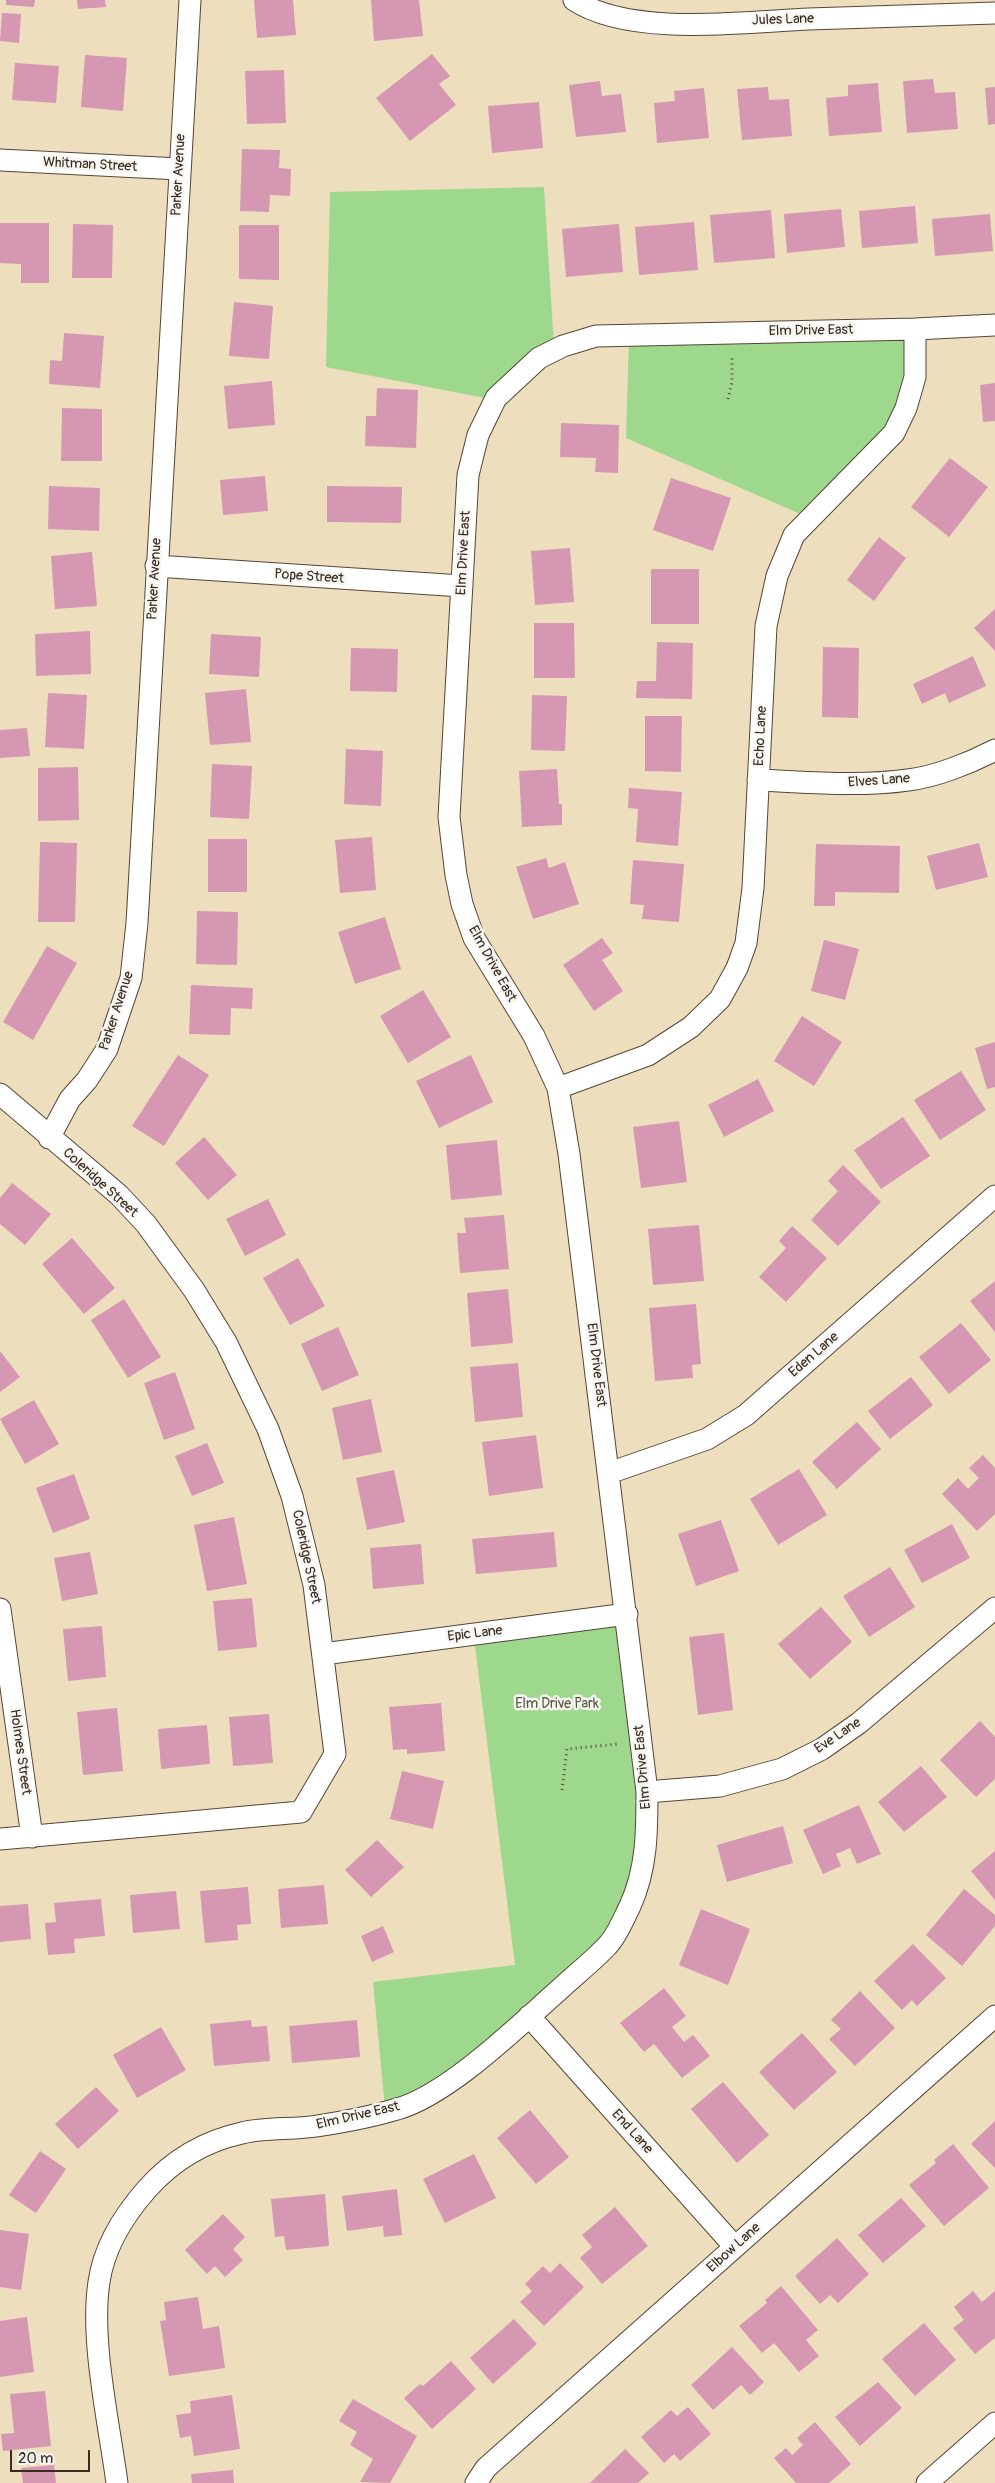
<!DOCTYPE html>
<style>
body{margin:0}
#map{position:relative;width:995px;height:2483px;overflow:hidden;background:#eddfbe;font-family:Pangolin,sans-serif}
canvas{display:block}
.scale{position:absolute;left:10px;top:2450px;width:80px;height:22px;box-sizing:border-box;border:2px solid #3b2a1e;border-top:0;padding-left:6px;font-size:15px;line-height:18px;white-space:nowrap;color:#3b2a1e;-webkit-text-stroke:4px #f6f6f2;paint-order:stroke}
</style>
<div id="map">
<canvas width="995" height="2483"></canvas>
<div class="scale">20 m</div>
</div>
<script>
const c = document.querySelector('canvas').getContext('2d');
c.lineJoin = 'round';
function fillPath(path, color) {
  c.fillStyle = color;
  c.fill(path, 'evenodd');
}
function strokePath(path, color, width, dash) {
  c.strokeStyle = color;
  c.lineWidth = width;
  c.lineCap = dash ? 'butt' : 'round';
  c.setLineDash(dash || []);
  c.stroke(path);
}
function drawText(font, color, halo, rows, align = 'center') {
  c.font = font + ' Pangolin,sans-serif';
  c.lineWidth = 5;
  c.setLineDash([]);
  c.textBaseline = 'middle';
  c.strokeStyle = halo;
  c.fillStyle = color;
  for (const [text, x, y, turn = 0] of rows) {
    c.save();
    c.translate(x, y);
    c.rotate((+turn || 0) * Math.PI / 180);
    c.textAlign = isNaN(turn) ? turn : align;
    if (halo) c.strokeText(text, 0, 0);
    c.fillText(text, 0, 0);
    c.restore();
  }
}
fillPath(new Path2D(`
 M544 187 554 346 490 399 326 367 330 192Z
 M912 329 913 386 877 441 805 516 626 438 629 337Z
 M623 1619 644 1841 606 1940 445 2081 385 2108 373 1982 515 1965 474 1638Z`), '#9dd88c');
fillPath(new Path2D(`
 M6 0H35L34 7 6 5Z
 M77 0H105L106 7 78 9Z
 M254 0H293L296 35 257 38Z
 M371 0H419L423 36 374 41Z
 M2 13 21 14 19 43 0 41Z
 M432 54 450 76 439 84 456 105 410 141 376 98Z
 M85 55 127 58 123 111 81 107Z
 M15 63 59 66 56 103 12 100Z
 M284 70 286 123 247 124 245 71Z
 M933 79 935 93 955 92 958 129 907 133 903 81Z
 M600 81 602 96 621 94 626 132 576 137 569 85Z
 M878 83 882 132 829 136 826 98 848 96V85Z
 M768 87 769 100 789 99 792 136 742 140 737 89Z
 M995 87V124L988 125 985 88Z
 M704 88 709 138 657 143 654 103 675 101 674 91Z
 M539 102 543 148 492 153 488 106Z
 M242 149 280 150 279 168 291 169 290 196 270 195 269 212 240 211Z
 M915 206 918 243 862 248 859 211Z
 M841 209 845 247 787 253 784 214Z
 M771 210 775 258 714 263 710 215Z
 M990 214 993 251 935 256 932 219Z
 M694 222 698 270 639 275 635 227Z
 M0 223H49V283H21V264L0 263Z
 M73 224 113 225 112 278H72Z
 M619 224 623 272 566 277 562 229Z
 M239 225H279V280L239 279Z
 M234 302 273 306 269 359 229 356Z
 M64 333 104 336 100 388 49 384 50 360 62 361Z
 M272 381 275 425 228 429 224 386Z
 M995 383V421L983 422 980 385Z
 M377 388 418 390 416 448 365 446 366 416H376Z
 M62 408 102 409V461H61Z
 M561 423 619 425 618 473 595 472 596 458 560 457Z
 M950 458 988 487 949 537 911 507Z
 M265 476 268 511 223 515 220 480Z
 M671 478 731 498 713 551 653 530Z
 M49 486 100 488 99 531 48 529Z
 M327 486 402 487 401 523 327 522Z
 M879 537 906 558 874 601 847 580Z
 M570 548 574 602 535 605 531 551Z
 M92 552 97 606 55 609 51 556Z
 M651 569H699V624H651Z
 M995 609V651L974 628Z
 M534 623H574L575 678H534Z
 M90 631 91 674 36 676 35 634Z
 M211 634 261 637 259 677 209 674Z
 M657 642 693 643 692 699 636 698 637 681H656Z
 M823 647 859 648 858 718 822 717Z
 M351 648 398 649 397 692 350 691Z
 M973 656 986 686 949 703 945 693 922 704 913 684Z
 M246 689 251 742 210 745 205 693Z
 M48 693 87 695 84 749 45 747Z
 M532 695 567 696 565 751 531 750Z
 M645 716H682L681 772 645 771Z
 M27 728 30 756 0 758V730Z
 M346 749 383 751 381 806 344 804Z
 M212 764 252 766 249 819 210 817Z
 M78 767 79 820 38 821V768Z
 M557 769 559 804H562V825L522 827 519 771Z
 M629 788 682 792 678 846 636 842 638 809 628 808Z
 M372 837 376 890 340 893 335 840Z
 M208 839H247V892H208Z
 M40 842 77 843 75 922H38Z
 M979 843 988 877 936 890 927 856Z
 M816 844 900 846 899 893 835 892V906H814Z
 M546 858 549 868 565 862 579 904 533 919 516 867Z
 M633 860 684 864 679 922 642 919 644 905 630 904Z
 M197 911 238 912 237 965 196 964Z
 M385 917 401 969 355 984 338 932Z
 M602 938 613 953 602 960 623 991 594 1011 563 965Z
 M824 940 859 949 845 1000 811 991Z
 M47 946 77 963 33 1040 3 1022Z
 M191 985 253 988 252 1009 231 1008 230 1035 189 1034Z
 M423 990 451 1037 408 1063 380 1016Z
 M802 1016 842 1042 814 1086 774 1061Z
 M995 1042V1087L987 1089 975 1048Z
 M178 1055 209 1075 164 1146 132 1126Z
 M471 1055 493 1102 439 1128 416 1081Z
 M961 1071 986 1110 940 1140 914 1100Z
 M758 1079 774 1111 724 1137 708 1105Z
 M903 1117 930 1156 881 1189 854 1150Z
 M679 1121 687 1182 641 1188 633 1127Z
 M204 1137 237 1175 208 1200 175 1163Z
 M497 1140 502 1195 451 1200 446 1145Z
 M843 1165 881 1202 838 1246 811 1220 838 1191 828 1181Z
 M12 1183 51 1214 25 1245 0 1224V1198Z
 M268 1199 286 1235 245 1256 226 1219Z
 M504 1215 509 1269 460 1273 457 1233H466L464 1218Z
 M699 1225 704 1281 653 1285 648 1229Z
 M792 1226 827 1258 786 1302 759 1277 786 1248 779 1241Z
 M72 1238 115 1288 84 1314 42 1264Z
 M298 1258 325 1306 290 1325 263 1278Z
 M995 1281V1332L970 1301Z
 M508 1289 513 1343 471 1347 467 1293Z
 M124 1299 161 1357 128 1378 91 1320Z
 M696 1304 701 1364 692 1365 693 1378 655 1381 649 1308Z
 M961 1323 991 1360 949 1394 919 1357Z
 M338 1327 359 1375 322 1391 301 1344Z
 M0 1351 20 1377 0 1392Z
 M518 1363 523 1417 475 1422 470 1367Z
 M175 1372 195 1429 164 1440 144 1383Z
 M911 1377 933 1405 890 1439 868 1411Z
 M371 1399 382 1452 343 1460 332 1408Z
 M34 1400 59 1444 25 1464 0 1419Z
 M857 1422 881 1449 837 1489 812 1462Z
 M536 1435 543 1488 489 1496 482 1442Z
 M207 1443 224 1483 192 1496 175 1456Z
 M983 1455 995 1468V1514L977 1531 942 1494 958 1478 968 1489 979 1478 969 1468Z
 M799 1469 827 1515 778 1545 750 1499Z
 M394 1470 405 1522 367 1530 356 1478Z
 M74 1474 90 1519 53 1533 36 1488Z
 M234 1517 247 1584 207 1591 194 1525Z
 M721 1520 739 1571 696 1586 678 1534Z
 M952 1524 970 1558 922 1583 904 1550Z
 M554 1532 557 1567 476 1574 472 1539Z
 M421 1544 424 1584 373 1589 370 1548Z
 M90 1552 98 1594 62 1601 54 1558Z
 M890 1567 915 1607 869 1637 843 1596Z
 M252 1598 257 1647 218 1651 213 1601Z
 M821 1607 852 1642 810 1679 778 1644Z
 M102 1626 106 1677 68 1681 63 1629Z
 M724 1633 733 1710 698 1715 689 1637Z
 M441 1703 445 1751 407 1754V1749L393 1750 389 1707Z
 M117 1708 123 1771 83 1775 77 1712Z
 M269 1714 273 1763 233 1766 229 1717Z
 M980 1721 995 1737V1779L976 1797 940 1760Z
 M207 1725 210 1764 161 1769 158 1729Z
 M921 1766 947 1797 904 1832 878 1802Z
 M402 1771 444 1781 433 1829 390 1819Z
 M859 1805 881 1854 857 1864 850 1848 836 1854 841 1866 823 1874 803 1830Z
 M783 1826 793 1863 727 1882 717 1845Z
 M377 1840 404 1867 371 1897 345 1870Z
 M995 1851V1900L971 1871Z
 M324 1885 328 1924 281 1928 278 1889Z
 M248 1887 251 1924 237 1925 238 1940 205 1943 200 1891Z
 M964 1889 995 1915V1926L962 1966 926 1935Z
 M176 1891 180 1929 133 1933 130 1895Z
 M101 1899 105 1936 74 1939 75 1953 48 1955 45 1923 56 1922 54 1903Z
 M28 1904 31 1939 0 1942V1906Z
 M701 1909 750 1929 728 1985 679 1965Z
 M383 1926 394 1952 372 1962 361 1936Z
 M913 1944 946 1978 917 2006 912 2000 902 2010 874 1981Z
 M664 1988 686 2016 672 2027 684 2042 693 2035 710 2056 682 2078 654 2044 644 2052 620 2023Z
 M860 1991 895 2028 855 2066 829 2039 841 2029 831 2020Z
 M251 2020 252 2027 267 2026 270 2061 214 2066 210 2024Z
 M357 2020 360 2057 292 2063 289 2026Z
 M161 2027 186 2070 137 2098 113 2055Z
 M802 2033 837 2072 794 2110 759 2072Z
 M723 2082 769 2135 737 2163 691 2109Z
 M96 2087 119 2111 78 2149 55 2124Z
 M530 2110 569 2157 536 2184 497 2138Z
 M995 2121V2168L971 2144Z
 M953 2144 989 2188 944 2226 909 2185 936 2163 934 2160Z
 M40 2151 66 2169 36 2213 9 2195Z
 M474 2154 496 2198 445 2223 423 2179Z
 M397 2189 402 2235 384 2237 383 2226 347 2231 342 2196Z
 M325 2194 329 2246 286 2250 284 2236 275 2237 271 2199Z
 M901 2198 926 2226 883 2263 858 2235Z
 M615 2207 648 2246 602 2284 580 2258 592 2247 582 2235Z
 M223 2214 245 2237 233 2249 243 2260 225 2277 215 2266 207 2274 185 2250Z
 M0 2230 29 2234 21 2290 0 2287Z
 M837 2238 869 2274 838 2303 830 2295 820 2304 795 2276Z
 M560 2263 584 2287 544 2326 520 2302 532 2291 525 2284 543 2266 550 2273Z
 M781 2286 818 2330 806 2340 819 2356 799 2372 774 2343 762 2353 739 2326 767 2303 765 2300Z
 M973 2291 982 2302 995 2291V2338L975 2354 953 2328 964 2320 954 2307Z
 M198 2297 203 2329 219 2326 225 2368 169 2376 160 2321 166 2320 164 2302Z
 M27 2317 34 2372 0 2377V2321Z
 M514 2319 537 2344 493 2384 470 2358Z
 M924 2323 956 2360 915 2396 882 2359Z
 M732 2347 764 2382 750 2395 741 2385 713 2410 691 2385Z
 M451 2361 476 2389 432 2429 404 2398 420 2384 423 2386Z
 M878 2382 902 2408 860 2446 835 2417Z
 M45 2391 51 2446 3 2451 1 2434 14 2433 10 2394Z
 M232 2395 240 2449 194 2456 191 2436 180 2438 176 2415 191 2413 190 2401Z
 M353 2399 417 2436 390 2483 360 2482 373 2459 350 2445 357 2432 339 2421Z
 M688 2407 711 2434 680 2461 674 2454 664 2463 641 2437 671 2410 677 2416Z
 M815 2422 851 2464 829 2483H796L774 2458 786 2448 792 2455 803 2445 797 2438Z
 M625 2449 649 2473 638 2483H590Z
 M54 2465 56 2483H23L21 2468Z
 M233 2470 234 2483H192L191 2474Z`), '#d597b2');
const minor = new Path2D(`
 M574 0C630 37 743 22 809 19 871 17 933 15 995 13
 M0 160 180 169
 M156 566 462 586
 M758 780C808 782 858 787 908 780 935 777 970 763 995 750
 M558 1088 648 1055 691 1027 720 999 737 968 746 943 753 888 766 626 777 576 794 535 894 433 906 408 915 377V329
 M0 1094 119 1195 146 1224 194 1290 226 1342 268 1429 292 1496 314 1585 335 1754 301 1812 0 1839
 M49 1138 70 1099 87 1080 107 1049 131 978 137 923 190 0
 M609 1473 707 1439 746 1415 995 1196
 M0 1609 32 1837
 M323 1654 627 1614
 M647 1792 720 1786 782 1769 822 1749 859 1723 995 1608
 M529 2016 735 2247
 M117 2483C109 2423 90 2340 99 2282 104 2247 125 2214 147 2189 172 2161 205 2141 242 2133 266 2127 293 2130 317 2126 343 2122 371 2117 397 2109 448 2095 518 2026 559 1990 575 1975 593 1961 607 1946 617 1936 624 1918 630 1906 647 1869 647 1832 647 1792L569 1154 558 1088 534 1036 474 938 462 904 456 875 449 817 468 475 478 435 496 398 539 358 563 346 596 336 915 329 995 325
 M476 2483 486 2468 995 2016
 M927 2483 995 2423`);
strokePath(minor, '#564536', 23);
strokePath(new Path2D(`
 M728 399 732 382V357
 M562 1790 567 1749 618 1744`), '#564536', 3, [1, 4]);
strokePath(minor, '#fff', 21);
drawText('14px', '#3b2a1e', '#f6f6f2', [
 ["Jules Lane",783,20,-2],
 ["Whitman Street",90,165,3],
 ["Parker Avenue",179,175,-87],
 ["Elm Drive East",811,331,-1],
 ["Elm Drive East",464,553,-87],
 ["Pope Street",309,577,4],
 ["Parker Avenue",155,579,-87],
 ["Echo Lane",761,736,-87],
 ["Elves Lane",879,781,-4],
 ["Elm Drive East",492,964,61],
 ["Parker Avenue",117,1011,-72],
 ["Coleridge Street",100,1183,42],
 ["Eden Lane",814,1355,-41],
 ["Elm Drive East",596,1365,83],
 ["Coleridge Street",306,1557,78],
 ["Epic Lane",475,1634,-7],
 ["Eve Lane",838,1736,-34],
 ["Holmes Street",20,1752,82],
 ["Elm Drive East",643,1767,-95],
 ["Elm Drive East",358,2116,-13],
 ["End Lane",632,2132,48],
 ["Elbow Lane",734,2248,-42]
]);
drawText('14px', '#54563a', '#f6f6f2', [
 ["Elm Drive Park",557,1704]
]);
</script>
